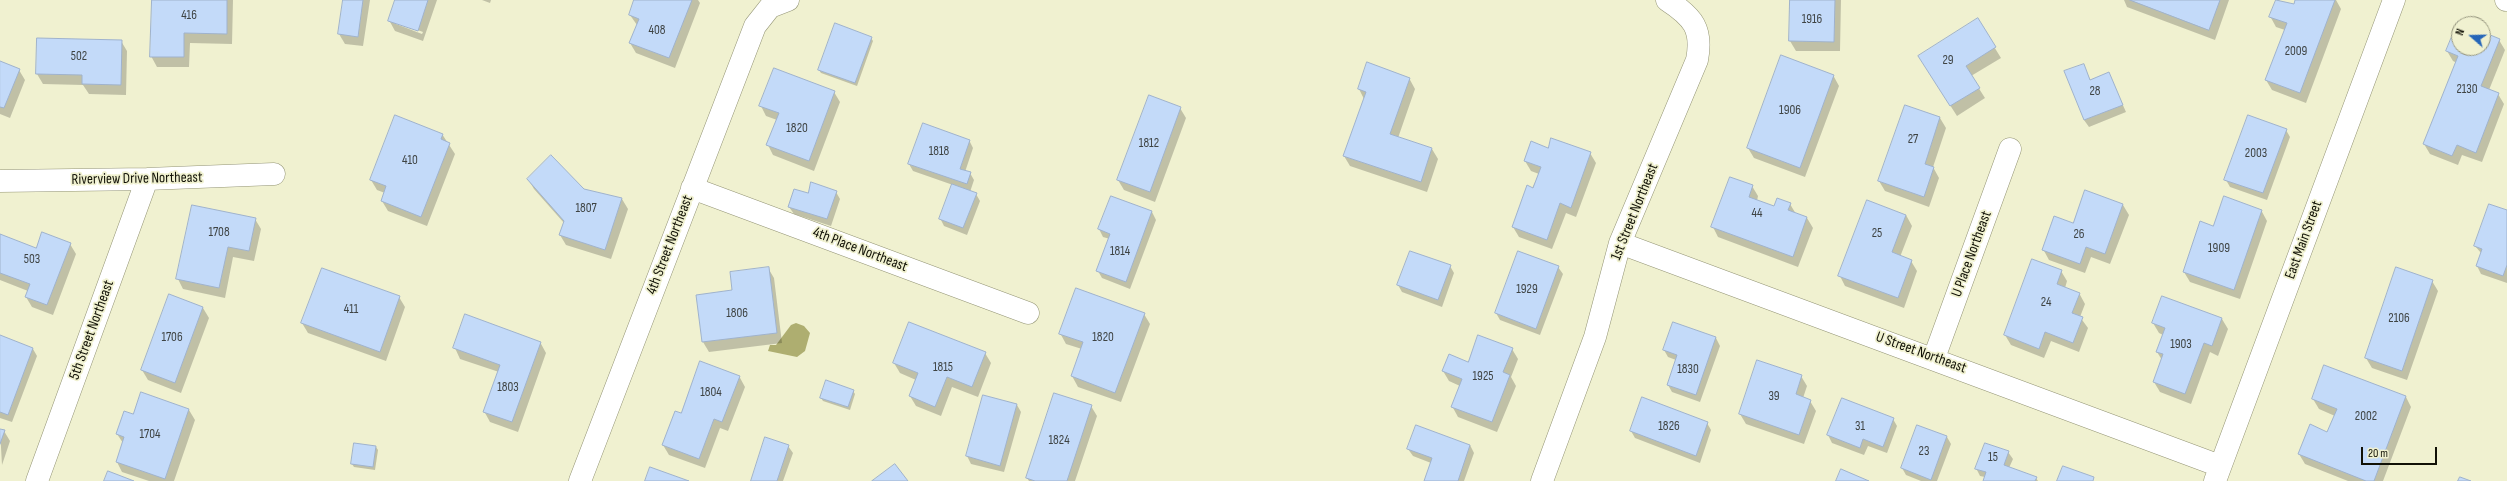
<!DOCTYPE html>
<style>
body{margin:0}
#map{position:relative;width:2507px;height:481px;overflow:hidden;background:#f0f1d0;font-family:"Sofia Sans Condensed",sans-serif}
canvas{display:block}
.north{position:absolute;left:2451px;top:16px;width:40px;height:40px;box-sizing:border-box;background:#f0f1d0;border:1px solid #97977f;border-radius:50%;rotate:290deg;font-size:11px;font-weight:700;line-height:16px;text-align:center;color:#111106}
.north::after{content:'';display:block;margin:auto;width:14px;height:18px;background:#2666b8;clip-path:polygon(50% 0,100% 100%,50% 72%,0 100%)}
.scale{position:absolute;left:2361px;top:447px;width:76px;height:18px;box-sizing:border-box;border:2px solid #111106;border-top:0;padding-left:5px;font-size:12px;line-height:14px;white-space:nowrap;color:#111106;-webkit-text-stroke:3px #f0f1d0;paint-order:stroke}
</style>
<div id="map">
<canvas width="2507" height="481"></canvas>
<div class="north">N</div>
<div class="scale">20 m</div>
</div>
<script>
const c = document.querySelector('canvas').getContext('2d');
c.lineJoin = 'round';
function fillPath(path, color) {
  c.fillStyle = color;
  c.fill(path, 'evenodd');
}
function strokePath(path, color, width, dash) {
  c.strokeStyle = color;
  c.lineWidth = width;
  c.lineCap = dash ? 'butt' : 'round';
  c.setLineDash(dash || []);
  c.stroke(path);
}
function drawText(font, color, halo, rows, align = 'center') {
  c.font = font + ' "Sofia Sans Condensed",sans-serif';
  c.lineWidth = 3.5;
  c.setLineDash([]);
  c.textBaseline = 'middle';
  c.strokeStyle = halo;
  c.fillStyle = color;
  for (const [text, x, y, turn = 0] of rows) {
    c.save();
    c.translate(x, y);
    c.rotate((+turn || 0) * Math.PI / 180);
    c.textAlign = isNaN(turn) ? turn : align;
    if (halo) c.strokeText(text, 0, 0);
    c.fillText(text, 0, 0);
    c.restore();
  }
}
fillPath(new Path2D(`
 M796 323 804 326 810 333 805 351 797 357 768 351 770 345H776L791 325Z`), '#aeae70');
fillPath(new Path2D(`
 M153 0H233L232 44 190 43 189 67H157L151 56Z
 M344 0H370L363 46 345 44 339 34Z
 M396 0H437L423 41 395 31 389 20ZM396 22 423 32 422 34 396 24Z
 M482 0H491L490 3Z
 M635 0H698L700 3 675 68 636 53 630 43 637 25 630 15Z
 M1791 0H1841L1840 51H1796L1790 41Z
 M2124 0H2229L2215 40 2127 7Z
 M2277 0 2294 5 2296 0H2336L2341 9 2306 103 2272 90 2266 80 2285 30 2276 27 2270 16Z
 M1977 19 2001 58 1971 76 1985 98 1957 116 1925 66Z
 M2458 24 2459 48H2483V33L2499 40 2505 50 2489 90 2498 94 2504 104 2482 162 2462 155 2458 165 2430 154 2424 144 2457 63 2453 61 2447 51Z
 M871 38 873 41 857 86 821 73 819 70Z
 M121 41 127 51 126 95 89 94 83 85 43 84 37 74Z
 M0 62 19 70 25 80 10 118 0 114Z
 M2083 65 2091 81 2109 74 2126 112 2089 127 2084 120Z
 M1833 75 1839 86 1805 177 1754 158 1748 148Z
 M1409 78 1415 89 1398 138 1432 149 1438 159 1427 192 1350 166 1344 156 1364 99 1359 89Z
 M834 92 840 102 814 171 773 155 768 145 777 120 766 116 761 106Z
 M1905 106 1940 118 1946 128 1933 167 1939 178 1929 207 1885 191 1879 181Z
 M1180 108 1186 118 1155 202 1124 190 1118 180Z
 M2286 130 2290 137 2267 200 2230 187 2226 180Z
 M442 134 455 154 427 226 388 211 382 201 385 193 377 190 371 180Z
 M969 140 973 148 965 172 970 173 974 180 970 192 976 194 980 201 967 235 944 226 940 218 953 185 913 171 909 164Z
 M1548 149 1590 153 1596 163 1576 217 1566 213 1552 249 1519 237 1513 227 1539 174 1531 171 1525 161Z
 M528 179 622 199 628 209 611 259 566 245 560 235 564 223 534 189Z
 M1752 186 1758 196 1757 201 1774 208 1790 204 1796 214 1807 218 1813 228 1798 267 1718 237 1713 227Z
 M836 192 840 199 831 226 794 214 789 207 808 195Z
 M2086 192 2123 205 2129 215 2110 264 2091 257 2085 273 2049 260 2043 249 2074 225Z
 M1111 197 1152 212 1156 220 1130 289 1102 278 1098 271 1110 239 1103 237 1099 229Z
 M2261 210 2267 221 2240 299 2190 282 2184 272 2214 227Z
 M2507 211V283L2481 274 2477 266 2481 253 2475 246Z
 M1906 215 1912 226 1900 257 1911 261 1917 271 1904 308 1845 286 1840 276Z
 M255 219 261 229 254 261 233 257 225 298 183 289 178 279Z
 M0 235 37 250 70 244 76 254 53 315 32 307 26 297 28 291 0 280Z
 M1450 266 1454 273 1442 307 1402 292 1398 285Z
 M1558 267 1563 274 1540 335 1500 320 1496 313Z
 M768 268 774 278 782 343 709 352 703 342 733 291Z
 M2061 271 2067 281 2065 288 2079 293 2085 304 2080 317 2088 328 2079 352 2051 341 2044 358 2011 345 2005 335Z
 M2432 281 2438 291 2407 380 2372 368 2366 358Z
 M170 295 203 308 209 318 181 393 148 380 142 370Z
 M399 297 405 307 386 361 308 333 302 323Z
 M2163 297 2222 319 2228 329 2218 356 2210 352 2191 404 2160 392 2154 382 2162 360 2157 352 2163 335 2159 333 2153 323Z
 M1144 314 1150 324 1121 402 1078 387 1072 376 1082 349 1066 344 1060 333Z
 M1673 323 1716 338 1720 346 1700 402 1672 392 1668 385 1676 360 1668 357 1664 350Z
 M0 337 33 349 37 356 12 422 0 418Z
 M540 342 546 353 518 432 490 422 484 411 499 372 460 359 455 348Z
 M1512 349 1518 359 1511 377 1516 386 1497 432 1458 417 1452 406 1460 386 1449 381 1443 371Z
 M985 353 991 363 978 397 952 387 941 416 916 406 910 396 916 380 900 373 894 363Z
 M739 376 745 387 728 431 720 428 705 468 669 455 663 445 681 415Z
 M1801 376 1807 386 1803 398 1810 401 1816 411 1804 444 1746 424 1740 414Z
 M853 391 855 394 850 410 823 401 821 398Z
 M2406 397 2411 407 2383 481H2348L2305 464 2299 454 2328 433 2335 416 2319 409 2313 399Z
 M1017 405 1021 412 1004 472 971 464 967 456Z
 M1091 406 1097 416 1075 481H1029L1027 478Z
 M189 410 195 420 174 481H149L122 472 117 462 123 443 117 434 133 416Z
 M1893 419 1897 426 1887 453 1868 446 1864 455 1832 443 1828 435Z
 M1707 423 1711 430 1700 463 1635 438 1631 431Z
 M0 430 4 431 10 441 2 465Z
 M1947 437 1951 444 1937 481H1921L1906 475 1902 468Z
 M1470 445 1474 453 1464 481H1425L1431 463 1413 456 1408 449Z
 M788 446 793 453 783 481H752Z
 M376 447 378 450 375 470 354 467 352 464Z
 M2008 452 2013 459 2009 468 2036 478 2038 481H1984L1985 477 1980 476 1976 468Z`), '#0003');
const building = new Path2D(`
 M152 0H227V34L184 33V57H150Z
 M343 0H363L358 37 338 34Z
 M395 0H428L418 31 388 21Z
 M634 0H692L669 58 629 43 639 19 629 15Z
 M1790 0H1835L1834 42 1789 41Z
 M2130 0H2220L2209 30Z
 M2276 0 2294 4 2295 0H2335L2300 93 2265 80 2287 23 2269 17Z
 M1978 18 1996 47 1966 66 1980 88 1950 106 1918 56Z
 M2458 22 2462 24H2459V48H2483V32L2500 39 2481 86 2499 93 2476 153 2457 145 2452 156 2423 144 2458 56 2446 51Z
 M835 23 872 37 855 83 818 70Z
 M37 38 122 40 121 85 82 84V75L36 74Z
 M1781 55 1834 75 1800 168 1747 148Z
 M0 61 20 69 4 108 0 107Z
 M1367 62 1410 78 1390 134 1432 148 1421 182 1343 156 1366 92 1358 89Z
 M2084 64 2090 80 2109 72 2123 105 2084 120 2064 71Z
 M774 68 835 91 809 161 766 145 779 113 759 106Z
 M1149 95 1181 107 1150 192 1117 180Z
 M1905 105 1940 117 1925 164 1934 167 1924 197 1878 181Z
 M395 115 443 134 441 139 450 143 421 217 381 201 386 186 370 180Z
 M2248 115 2287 129 2263 193 2224 180Z
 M923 123 970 140 960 169 971 172 967 184 908 164Z
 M1551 138 1591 152 1571 208 1560 203 1547 240 1512 227 1527 185 1533 188 1541 167 1524 161 1531 141 1548 148Z
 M551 155 584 189 622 198 605 250 559 235 564 221 527 179Z
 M1730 177 1753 185 1749 197 1774 206 1777 198 1791 203 1788 210 1807 217 1793 257 1711 227Z
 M811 182 837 191 827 219 788 207 794 189 808 193Z
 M952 184 977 193 963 228 939 219Z
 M2085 190 2123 204 2105 254 2086 247 2080 264 2042 250 2054 216 2073 223Z
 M1111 196 1152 211 1126 282 1096 271 1110 234 1098 229Z
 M2224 196 2262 210 2234 290 2183 272 2200 221 2213 226Z
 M1867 200 1906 215 1892 252 1912 260 1898 298 1838 276Z
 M2489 204 2507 210V265L2503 276 2476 266 2482 249 2474 246Z
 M192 205 256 218 249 251 228 247 219 288 176 279Z
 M42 232 71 243 47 305 25 297 30 284 0 273V234L36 248Z
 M1410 251 1451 265 1438 300 1397 285Z
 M1518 251 1559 266 1536 329 1495 313Z
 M2032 259 2062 270 2057 284 2080 293 2072 313 2083 317 2073 343 2045 332 2039 349 2004 335Z
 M769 267 777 333 702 342 696 295 732 290 730 272Z
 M2396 267 2433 280 2402 371 2365 358Z
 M322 268 400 296 380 352 301 323Z
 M1076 288 1145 313 1115 393 1071 376 1083 342 1059 334Z
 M169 294 203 307 175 383 141 370Z
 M2162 296 2222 318 2212 346 2204 343 2185 394 2153 382 2163 354 2156 352 2165 328 2152 323Z
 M465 314 541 342 512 422 483 412 500 365 453 348Z
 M909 322 986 352 972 387 947 377 935 407 909 396 918 373 893 363Z
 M1673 322 1716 337 1696 395 1667 385 1677 355 1663 350Z
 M0 335 33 348 8 415 0 412Z
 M1478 335 1513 348 1503 372 1510 375 1492 422 1451 407 1462 379 1442 371 1449 354 1468 362Z
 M1757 360 1802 375 1796 394 1811 400 1799 435 1739 414Z
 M700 361 740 376 722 422 714 419 699 459 662 445 675 411 681 413Z
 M2324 365 2406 396 2374 481H2366L2298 454 2310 424 2327 432 2337 409 2312 399Z
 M826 380 854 390 848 407 820 398Z
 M141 392 189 409 165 479 116 462 124 437 116 434 124 411 133 414Z
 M1054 393 1092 405 1067 481H1035L1026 478Z
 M983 395 1017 404 1000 466 966 456Z
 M1642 397 1708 422 1696 456 1630 431Z
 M1842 398 1894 418 1883 447 1863 439 1860 448 1827 435Z
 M1416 425 1470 445 1458 481H1424L1432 458 1407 449Z
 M1917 425 1947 436 1931 480 1901 468Z
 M0 429 5 430 0 444Z
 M765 437 789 445 777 481H751Z
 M354 443 376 446 373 467 351 464Z
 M1985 443 2009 451 2004 465 2037 477 2035 481H1983L1986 472 1975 469Z
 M895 464 908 481H872Z
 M2063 466 2094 477 2093 481H2057Z
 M650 467 689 481H645Z
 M1841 469 1869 481H1836Z
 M108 471 134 481H104Z
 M2460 477 2471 481H2458Z`);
fillPath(building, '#c3daf9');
strokePath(building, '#9fb2cc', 1);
const street = new Path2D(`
 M2506 0H2507
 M0 181 147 179 274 174
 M692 188 1028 313
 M1620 243 2220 466
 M1934 358 2010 149
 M37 481 147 179
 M580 481 755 26 770 7 788 0
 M1542 481 1595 337 1620 243 1697 60C1703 29 1693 17 1667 0
 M2215 481 2394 0`);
strokePath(street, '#949576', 23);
strokePath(street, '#fff', 22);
drawText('13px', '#3e4343', null, [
 ["416",189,16],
 ["1916",1812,20],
 ["408",657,31],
 ["2009",2296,52],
 ["502",79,57],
 ["29",1948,61],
 ["2130",2467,90],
 ["28",2095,92],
 ["1906",1790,111],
 ["1820",797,129],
 ["27",1913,140],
 ["1812",1149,144],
 ["1818",939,152],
 ["2003",2256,154],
 ["410",410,161],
 ["1807",586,209],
 ["44",1757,214],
 ["1708",219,233],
 ["25",1877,234],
 ["26",2079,235],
 ["1909",2219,249],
 ["1814",1120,252],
 ["503",32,260],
 ["1929",1527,290],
 ["24",2046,303],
 ["411",351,310],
 ["1806",737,314],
 ["2106",2399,319],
 ["1706",172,338],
 ["1820",1103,338],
 ["1903",2181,345],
 ["1815",943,368],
 ["1830",1688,370],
 ["1925",1483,377],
 ["1803",508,388],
 ["1804",711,393],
 ["39",1774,397],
 ["2002",2366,417],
 ["1826",1669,427],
 ["31",1860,427],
 ["1704",150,435],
 ["1824",1059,441],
 ["23",1924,452],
 ["15",1993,458]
]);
drawText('15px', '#111106', '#f0f1d0', [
 ["Riverview Drive Northeast",137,179,-1],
 ["1st Street Northeast",1635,212,-68],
 ["East Main Street",2304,240,-70],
 ["4th Street Northeast",670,245,-69],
 ["4th Place Northeast",860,250,21],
 ["U Place Northeast",1972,254,-70],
 ["5th Street Northeast",92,330,-70],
 ["U Street Northeast",1921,353,20]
]);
</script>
